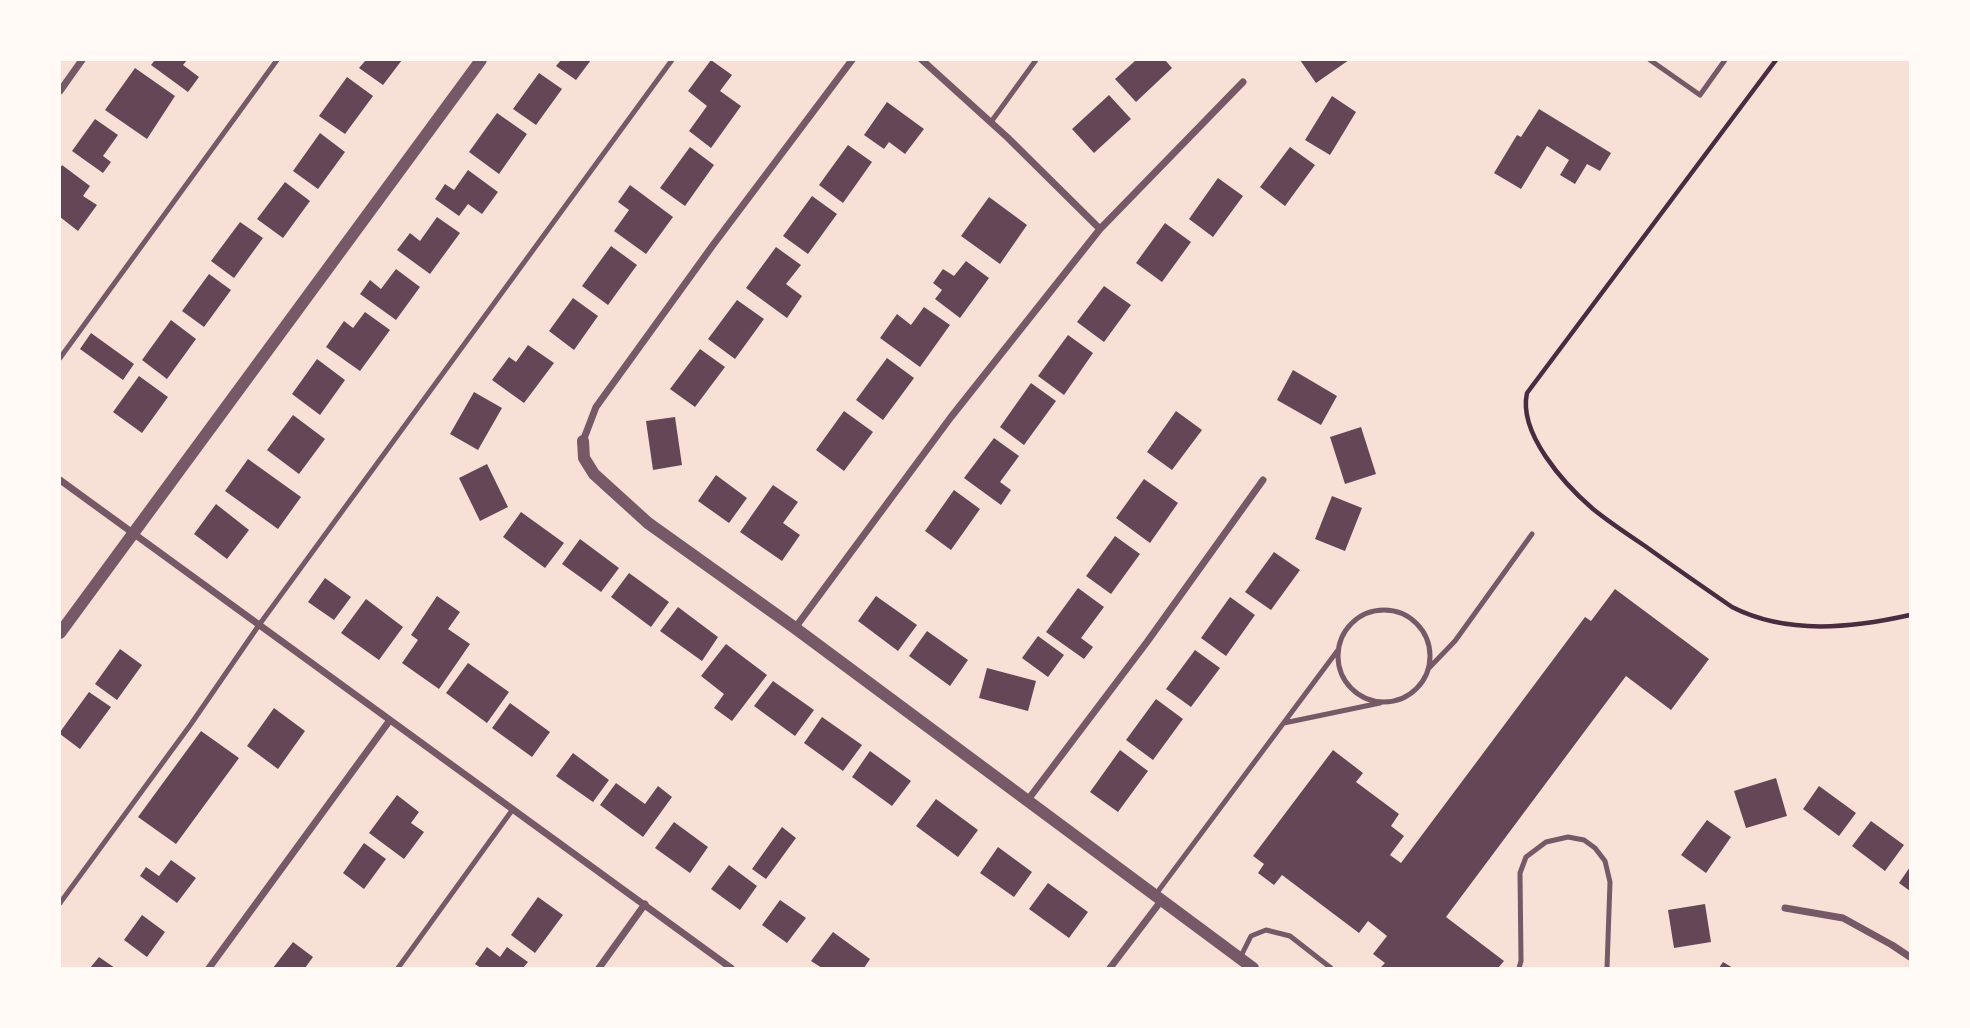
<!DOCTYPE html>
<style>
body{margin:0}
#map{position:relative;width:1970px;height:1028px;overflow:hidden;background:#f7e1d7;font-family:Cabin,sans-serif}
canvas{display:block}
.frame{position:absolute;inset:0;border:61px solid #fffaf5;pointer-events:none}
</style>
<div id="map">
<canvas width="1970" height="1028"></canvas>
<div class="frame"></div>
</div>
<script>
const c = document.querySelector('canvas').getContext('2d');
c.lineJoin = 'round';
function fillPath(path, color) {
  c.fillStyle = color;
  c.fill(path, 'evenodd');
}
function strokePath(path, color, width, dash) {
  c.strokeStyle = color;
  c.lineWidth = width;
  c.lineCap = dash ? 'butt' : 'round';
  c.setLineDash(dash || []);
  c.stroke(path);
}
fillPath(new Path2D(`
 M155 60H187L183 65 199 77 188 92 151 65Z
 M366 60H402L383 85 359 68Z
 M561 60H591L576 80 556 66Z
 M711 60 732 75 720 91 741 106 711 148 689 131 707 106 688 91Z
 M1136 60H1165L1172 68 1136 102 1115 79Z
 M1300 60H1349L1316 83Z
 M135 68 175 96 147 139 105 110Z
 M539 73 562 89 536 125 513 109Z
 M347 77 373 96 345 134 319 116Z
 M1109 95 1131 119 1094 153 1072 129Z
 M1332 96 1356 112 1330 155 1305 140Z
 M887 102 924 129 905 154 889 142 884 149 864 135Z
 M1539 109 1611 153 1600 171 1587 164 1575 184 1560 175 1569 160 1547 146 1521 189 1494 173 1517 135 1521 137Z
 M497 113 527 134 499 174 469 152Z
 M95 119 118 135 103 156 111 162 103 173 72 151Z
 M320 133 345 152 318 189 293 171Z
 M848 145 872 162 843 203 819 185Z
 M690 147 714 165 685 206 660 188Z
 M1290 147 1315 165 1285 206 1260 187Z
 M62 165 90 186 83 196 97 205 78 231 60 217V169Z
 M468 170 498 192 482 214 468 204 459 216 435 199 445 184 454 190Z
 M1218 178 1243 196 1213 237 1189 219Z
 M285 182 310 201 283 238 257 219Z
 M630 185 673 217 646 254 614 231 629 210 618 202Z
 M812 196 837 214 808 254 783 236Z
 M989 197 1027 225 1000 264 961 236Z
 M437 217 460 233 430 274 397 250 410 233 420 241Z
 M240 222 263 238 234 278 211 261Z
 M1165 223 1191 242 1162 282 1136 263Z
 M611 246 637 265 608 305 582 286Z
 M776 247 801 265 786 284 802 296 787 318 746 288Z
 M966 261 989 278 960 318 935 299 942 290 933 283 943 269 954 276Z
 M396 269 420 287 396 320 360 294 370 280 381 289Z
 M209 274 231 290 204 327 182 311Z
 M1104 286 1131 305 1104 342 1077 322Z
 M573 298 598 316 574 350 549 331Z
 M737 300 764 319 735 359 708 339Z
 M924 307 950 325 920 367 880 338 897 314 911 325Z
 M365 312 390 330 360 371 326 347 344 321 353 328Z
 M171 320 196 339 167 379 142 360Z
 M91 333 134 364 123 380 80 349Z
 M1068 335 1093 353 1064 395 1038 376Z
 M528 345 554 363 524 403 492 380 509 357 516 362Z
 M700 349 725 367 695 407 670 389Z
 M887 358 914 378 883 420 856 400Z
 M317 359 345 380 320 415 292 394Z
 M1293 370 1337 396 1321 425 1277 400Z
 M139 376 168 397 142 433 113 412Z
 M1031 383 1056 401 1024 445 1000 427Z
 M474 392 502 408 478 450 450 434Z
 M844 411 873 432 844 471 816 450Z
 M1176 411 1202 430 1172 470 1147 452Z
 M293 415 325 439 299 474 267 450Z
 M675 417 682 465 653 470 646 421Z
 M1361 427 1376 474 1345 484 1330 437Z
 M994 438 1019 456 1000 482 1011 490 1001 505 964 478Z
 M248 459 301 497 278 529 225 491Z
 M487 464 508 507 480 521 459 478Z
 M716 475 747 498 729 523 698 501Z
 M1144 479 1178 503 1150 543 1116 518Z
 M773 485 798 502 783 523 800 535 782 561 740 532Z
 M954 490 980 509 951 550 925 531Z
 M1332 496 1362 508 1345 551 1315 539Z
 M216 504 249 530 227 559 194 534Z
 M521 512 564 543 545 568 503 537Z
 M1115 536 1140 554 1111 594 1086 576Z
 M580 539 619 568 601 592 562 564Z
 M1274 552 1300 570 1271 610 1245 592Z
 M629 573 669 602 651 627 611 597Z
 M325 578 351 597 334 620 308 602Z
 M1078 588 1104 607 1081 638 1093 647 1084 659 1046 632Z
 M1615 589 1709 659 1671 710 1626 676 1446 917 1504 961 1498 968H1380L1385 963 1373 954 1387 936 1368 921 1359 933 1282 875 1274 885 1258 873 1264 864 1253 856 1333 750 1363 773 1356 782 1399 814 1391 826 1404 836 1390 855 1401 863 1585 617 1591 621Z
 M437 596 460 612 448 629 470 644 439 689 402 663 418 640 411 635Z
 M876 596 917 625 898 651 858 621Z
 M1230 597 1255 615 1226 656 1201 638Z
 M366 599 403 627 379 660 341 633Z
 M678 607 718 637 702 661 660 631Z
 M927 631 968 660 950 686 909 656Z
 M1038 636 1064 655 1048 677 1022 658Z
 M726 644 767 675 732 721 714 708 724 694 701 676Z
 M120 649 142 665 117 700 95 684Z
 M1195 650 1220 668 1191 707 1166 689Z
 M468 663 509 692 487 723 446 693Z
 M987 668 1036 681 1028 711 979 698Z
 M773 681 814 710 795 736 754 706Z
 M89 692 111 707 80 749 60 734V732Z
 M1156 699 1183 719 1153 760 1126 740Z
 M510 703 550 732 532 757 492 728Z
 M274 708 305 731 278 769 247 746Z
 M822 717 862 745 843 771 804 743Z
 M201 731 239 758 176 844 138 817Z
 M1120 750 1148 771 1118 812 1090 792Z
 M870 751 911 781 892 806 852 777Z
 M573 753 609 780 593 802 556 776Z
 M1776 778 1787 816 1746 828 1734 791Z
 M616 783 645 804 658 786 672 797 643 837 600 805Z
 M1819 786 1856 813 1839 836 1803 809Z
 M397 795 419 812 411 823 424 832 404 859 369 833Z
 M936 799 978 830 958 857 916 826Z
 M1707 820 1731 837 1706 873 1681 855Z
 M1871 821 1904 845 1885 871 1852 846Z
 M674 822 708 847 690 873 655 848Z
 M782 827 796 838 766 879 752 869Z
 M364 843 386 859 364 889 343 873Z
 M998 847 1032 872 1014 897 980 873Z
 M171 860 196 878 177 903 140 876 146 867 159 876Z
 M729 865 757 886 740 910 711 889Z
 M1910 867V891L1899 883Z
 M1048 883 1088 912 1069 938 1029 909Z
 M538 897 563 915 535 953 511 935Z
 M780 900 806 918 787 943 762 925Z
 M1705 904 1711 942 1674 948 1668 910Z
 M142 915 165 932 147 957 124 940Z
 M833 932 870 959 864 968H822L811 961Z
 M293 942 313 957 305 968H273Z
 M487 947 500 957 507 947 528 962 523 968H481L475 964Z
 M99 957 115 968H90Z
 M1723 962 1733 968H1719Z`), '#644757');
strokePath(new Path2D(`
 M1776 60 1527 393C1518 433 1564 484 1593 509 1609 522 1627 534 1645 546 1674 567 1703 587 1732 607 1787 635 1852 628 1910 615`), '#4a2c40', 4.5);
strokePath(new Path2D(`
 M1650 60 1700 95 1725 60
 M991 122 1036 60
 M60 358 277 60
 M1338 656a46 46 0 1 1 92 0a46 46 0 1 1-92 0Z
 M1429 668 1455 641 1532 534
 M1284 723 1380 703
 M1156 894 1338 650
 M60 903 191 724 259 625 672 60
 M1241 956 1251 936 1266 930 1290 936 1331 968
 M398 968 513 809
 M1519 968 1521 961 1520 873 1526 857 1546 842 1568 837 1584 840 1595 848 1605 861 1610 882 1607 968`), '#755966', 5);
strokePath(new Path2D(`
 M922 60 1007 137 1100 229
 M60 91 82 60
 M583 441 596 407 713 245 852 60
 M60 480 731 968
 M795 628 951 417 1100 229 1243 82
 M1027 801 1147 642 1263 480
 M1785 908 1843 918 1892 945 1910 957
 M209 968 390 720
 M599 968 645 904
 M1110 968 1161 901`), '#755966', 7);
strokePath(new Path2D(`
 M583 441 584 458 594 474 648 523 795 628 1253 968
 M60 633 481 60`), '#755966', 12);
</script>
